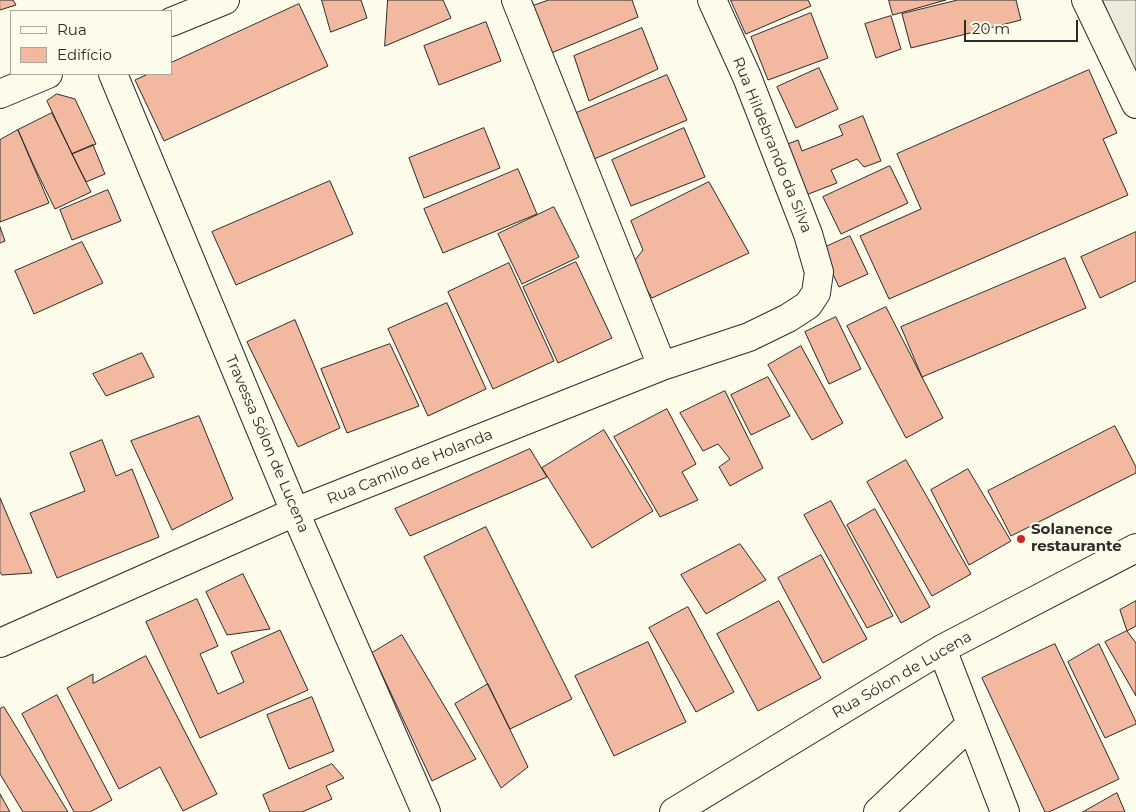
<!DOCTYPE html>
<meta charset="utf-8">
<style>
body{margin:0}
#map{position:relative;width:1136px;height:812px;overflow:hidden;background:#fdfbea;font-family:Montserrat,sans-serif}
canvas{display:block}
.legend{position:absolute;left:10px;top:10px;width:162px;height:65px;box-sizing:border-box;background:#fdfbea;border:1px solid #a9a89e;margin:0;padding:6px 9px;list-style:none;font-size:15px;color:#2b2b2b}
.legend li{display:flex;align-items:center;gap:10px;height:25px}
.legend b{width:25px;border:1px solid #a9a89e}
.scale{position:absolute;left:964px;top:20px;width:114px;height:22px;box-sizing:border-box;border:2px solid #2b2b2b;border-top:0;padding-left:6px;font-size:15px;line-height:18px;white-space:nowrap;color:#2b2b2b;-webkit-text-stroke:4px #fdfbea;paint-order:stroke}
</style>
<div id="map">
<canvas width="1136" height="812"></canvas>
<ul class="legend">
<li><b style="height:6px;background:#fdfbea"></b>Rua</li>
<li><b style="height:14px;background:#f2b8a0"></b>Edifício</li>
</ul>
<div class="scale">20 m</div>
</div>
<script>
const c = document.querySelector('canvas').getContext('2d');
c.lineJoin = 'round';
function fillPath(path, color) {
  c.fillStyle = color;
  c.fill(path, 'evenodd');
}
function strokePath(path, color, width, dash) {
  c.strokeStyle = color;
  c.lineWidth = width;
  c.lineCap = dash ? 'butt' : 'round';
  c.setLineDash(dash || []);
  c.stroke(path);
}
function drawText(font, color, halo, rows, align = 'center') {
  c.font = font + ' Montserrat,sans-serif';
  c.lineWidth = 4;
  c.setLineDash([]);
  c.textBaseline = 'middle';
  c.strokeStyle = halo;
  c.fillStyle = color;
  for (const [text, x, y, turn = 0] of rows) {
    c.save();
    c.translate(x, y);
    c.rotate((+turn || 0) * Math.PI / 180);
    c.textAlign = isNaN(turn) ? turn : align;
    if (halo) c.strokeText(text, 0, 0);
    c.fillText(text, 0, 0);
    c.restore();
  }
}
const green = new Path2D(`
 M1103 0H1136V77Z`);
fillPath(green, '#ecebdb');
strokePath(green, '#74746e', 1);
const building = new Path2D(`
 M0 0H13L16 5 0 10Z
 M322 0H361L367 18 331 32Z
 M388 0H443L451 18 385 46Z
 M549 0H632L638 17 549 54 530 7Z
 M731 0H808L811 6 746 34Z
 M889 0H946L893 15Z
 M958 0H1016L1021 20 911 48 902 14Z
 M299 4 328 66 164 141 135 80 148 74H171V63Z
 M811 13 828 58 768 80 751 37Z
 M891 16 901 49 876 58 865 24Z
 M486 22 501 61 439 85 424 46Z
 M642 28 658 69 589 101 574 56Z
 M819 68 838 109 796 128 777 87Z
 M1089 70 1117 133 1103 139 1128 195 889 299 860 236 921 209 897 154Z
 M667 75 687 120 594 159 574 114Z
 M57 94 75 99 96 144 72 154 47 101Z
 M52 113 91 192 55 209 33 164 18 130Z
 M863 116 881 161 864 167 857 159 831 170 837 183 806 195 785 145 798 140 802 151 843 135 839 126Z
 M484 128 500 168 424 198 409 158Z
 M684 128 705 177 631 206 612 160Z
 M18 130 49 203 0 222V140Z
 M93 145 105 174 86 182 72 154Z
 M890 166 908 203 841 234 823 197Z
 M518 169 537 214 443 253 424 209Z
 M330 181 353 234 236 285 212 232Z
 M709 182 749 253 652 298 631 265 643 250 631 221Z
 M108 190 121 221 72 240 60 210Z
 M554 207 579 257 522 284 498 234Z
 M0 227 5 241 0 243Z
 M1136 232V281L1100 298 1081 257Z
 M850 236 868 274 839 287 821 249Z
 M82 242 103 283 34 314 15 271Z
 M1065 258 1086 308 922 377 901 327Z
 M576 262 612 338 558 363 523 287Z
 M509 263 554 361 493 389 448 292Z
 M447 303 486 389 428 416 388 329Z
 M886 307 943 418 906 438 847 326Z
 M836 317 861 369 829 384 805 332Z
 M295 320 340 428 298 447 247 342Z
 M390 344 419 406 347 433 321 369Z
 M801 346 843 423 812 440 768 365Z
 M142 353 154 377 106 396 93 374Z
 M768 377 790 416 751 435 731 395Z
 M725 391 763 468 730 486 719 467 730 459 718 444 703 451 680 413Z
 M667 409 696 464 682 472 698 500 660 517 614 437Z
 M199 416 233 499 172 530 131 441Z
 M1115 426 1136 467V473L1011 536 988 491Z
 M604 430 653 511 592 548 542 468Z
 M102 440 116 476 132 469 159 537 57 578 30 513 85 491 70 453Z
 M530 449 547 477 410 536 395 509Z
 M906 460 971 574 932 596 867 482Z
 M968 469 1011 541 969 565 931 490Z
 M0 498 32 573 2 575 0 572Z
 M831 501 893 616 867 628 804 515Z
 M875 509 930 607 901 623 847 525Z
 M486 527 572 699 510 729 424 557Z
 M740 544 766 580 706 614 681 575Z
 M821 555 867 639 823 663 778 578Z
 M243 574 270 629 227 635 206 592Z
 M197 599 218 646 200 654 218 694 244 682 231 652 280 630 308 690 200 738 146 622Z
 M779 601 821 678 758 711 717 634Z
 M1136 601V626L1127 631 1120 610Z
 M688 607 734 692 696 712 649 628Z
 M1127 631 1136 643V696L1105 642Z
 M402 635 476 759 432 781 372 653Z
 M648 642 686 722 614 756 575 676Z
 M1055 644 1119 779 1049 812H1045L982 678Z
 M1099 644 1136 722V724L1105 738 1068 662Z
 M146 656 217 794 183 811 160 767 119 789 67 688 93 674V683Z
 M488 684 528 767 501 788 455 704Z
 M57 695 112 800 90 812H74L22 714Z
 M312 697 334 751 289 769 267 715Z
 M4 707 68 812H23L0 774V709Z
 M332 764 344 778 326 786 332 799 302 812H270L263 795Z
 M1117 793 1125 812H1083Z
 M0 794 10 812H0Z`);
fillPath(building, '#f2b8a0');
strokePath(building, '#2b2b2b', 1);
const minor = new Path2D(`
 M516 0 662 366
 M1086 0 1136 104
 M171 22 225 0
 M113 74 295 512 426 812
 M0 94 48 74
 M0 643 295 512 662 366 749 337 788 318 808 305 816 293 819 272 808 234 747 77 712 0
 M942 649 1005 812
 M674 812 942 649 1136 548
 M878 812 970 725`);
strokePath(minor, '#2b2b2b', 30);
strokePath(minor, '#fdfbea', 28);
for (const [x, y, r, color] of [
 [1021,539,5,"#c62828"]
]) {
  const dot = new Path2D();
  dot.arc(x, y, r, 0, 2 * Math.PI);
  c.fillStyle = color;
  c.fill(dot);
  strokePath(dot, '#fdfbea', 2);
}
drawText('15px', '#2b2b2b', '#fdfbea', [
 ["Rua Hildebrando da Silva",772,145,68],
 ["Travessa Sólon de Lucena",267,444,67],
 ["Rua Camilo de Holanda",410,467,-22],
 ["Rua Sólon de Lucena",902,675,-30]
]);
drawText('bold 15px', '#2b2b2b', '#fdfbea', [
 ["Solanence",1031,530],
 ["restaurante",1031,547]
], 'left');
</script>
